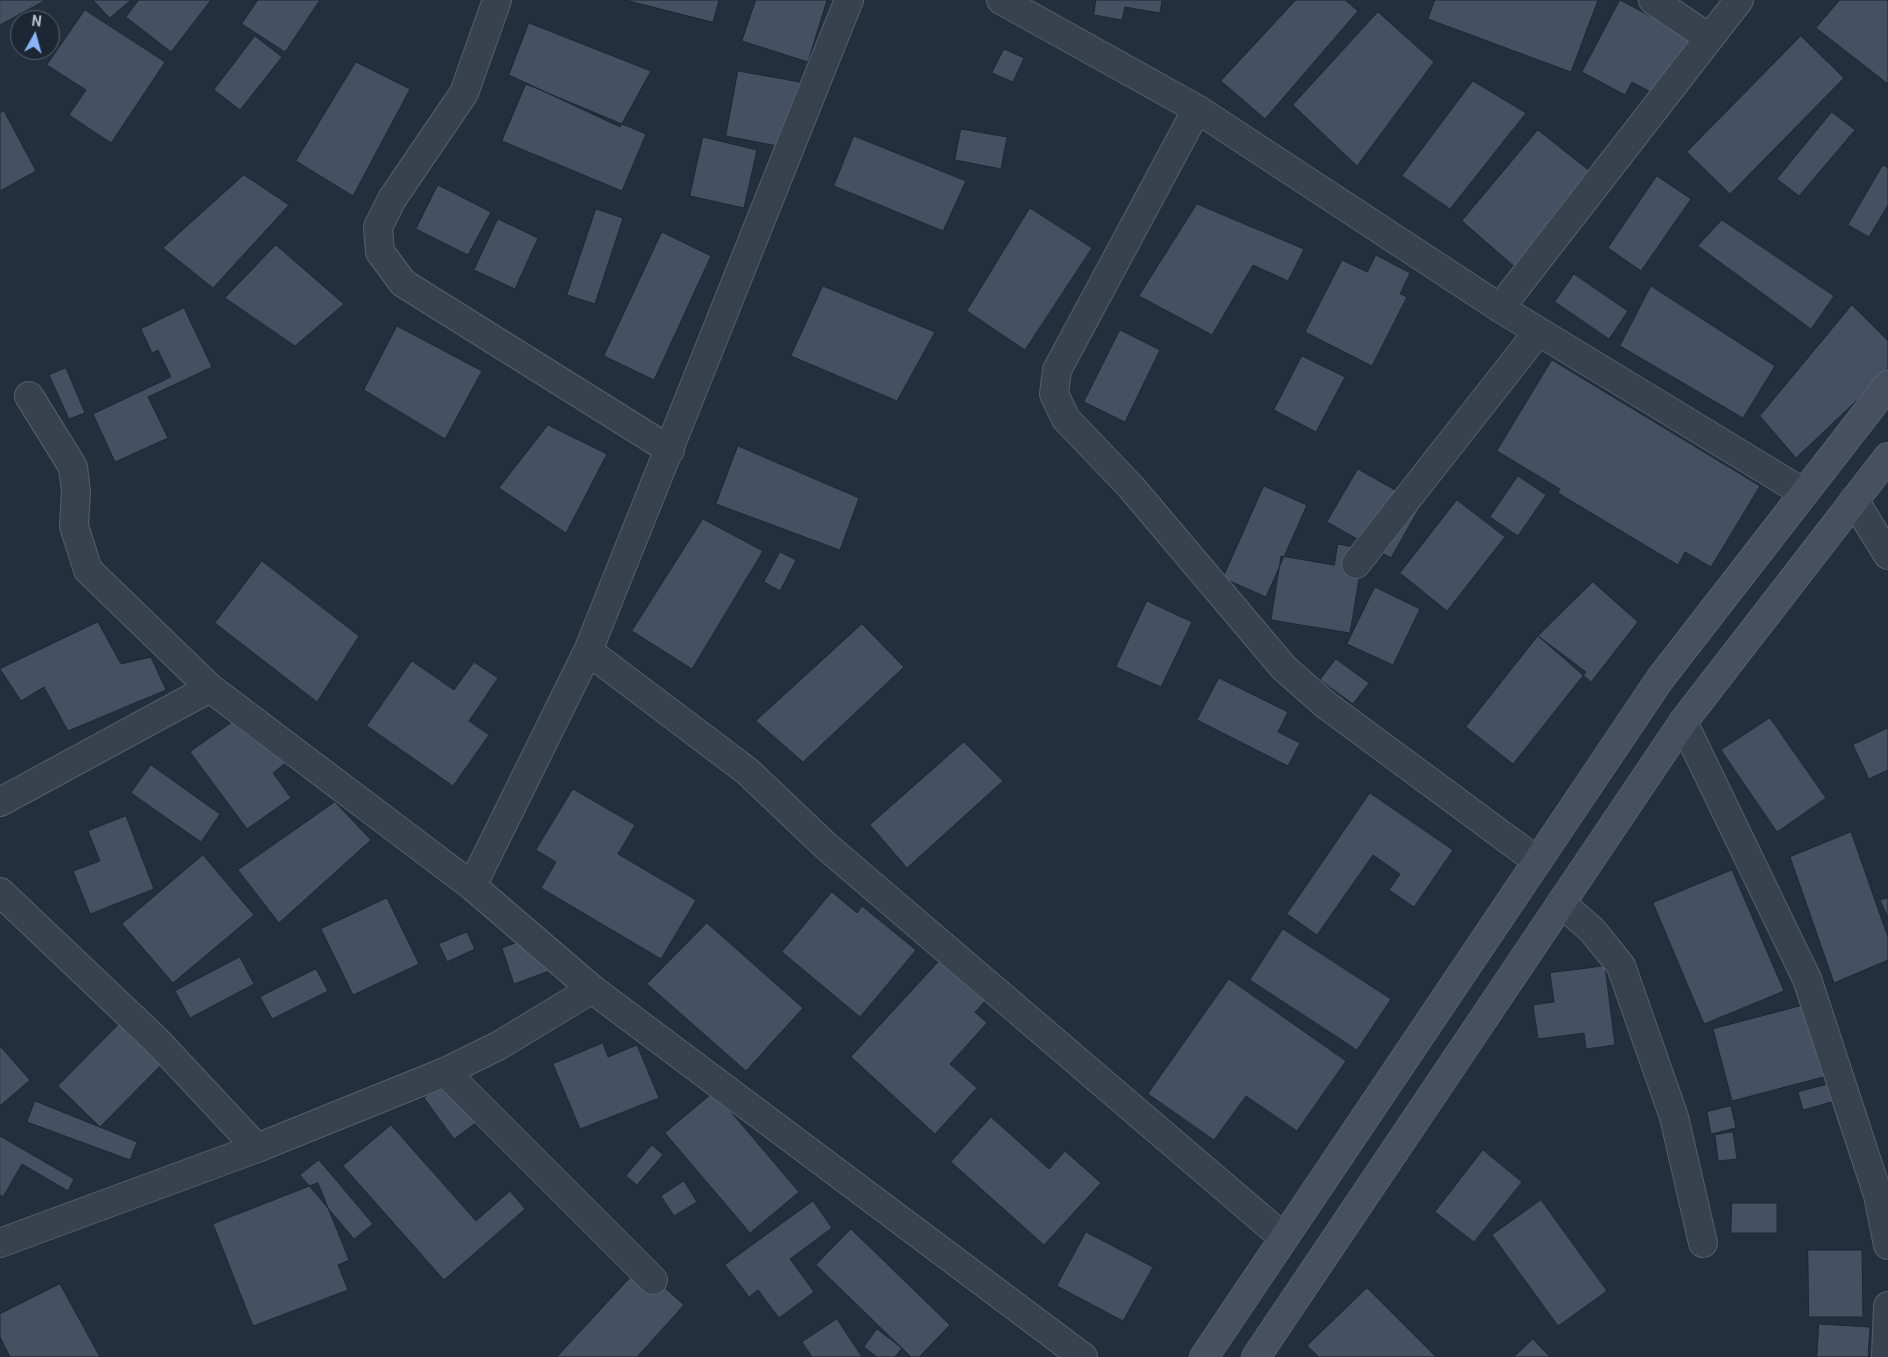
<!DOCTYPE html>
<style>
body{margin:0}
#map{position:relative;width:1888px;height:1357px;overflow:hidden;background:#242f3e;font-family:Roboto,sans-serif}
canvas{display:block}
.north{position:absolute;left:10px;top:10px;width:50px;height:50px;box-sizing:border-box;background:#1d2633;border:1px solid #59626f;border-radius:50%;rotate:7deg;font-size:14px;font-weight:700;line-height:20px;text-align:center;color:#b4bcc9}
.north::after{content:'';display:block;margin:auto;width:18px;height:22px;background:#8ab4f8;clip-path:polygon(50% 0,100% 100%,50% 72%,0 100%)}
</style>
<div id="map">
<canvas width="1888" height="1357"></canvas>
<div class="north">N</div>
</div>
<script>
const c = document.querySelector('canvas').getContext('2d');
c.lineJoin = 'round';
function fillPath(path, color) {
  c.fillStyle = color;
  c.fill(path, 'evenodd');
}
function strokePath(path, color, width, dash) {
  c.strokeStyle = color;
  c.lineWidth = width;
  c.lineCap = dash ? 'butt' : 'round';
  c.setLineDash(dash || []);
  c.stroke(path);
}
const building = new Path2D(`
 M0 0H44V1L0 25Z
 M93 0H131L110 18Z
 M139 0H211L171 52 126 17Z
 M258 0H320L285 52 242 24Z
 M625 0H719L713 22Z
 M756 0H827L808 62 742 41Z
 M1096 0H1162L1160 13 1125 7 1122 20 1094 15Z
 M1296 0H1345L1358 11 1265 119 1221 81Z
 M1435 0H1598L1571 72 1428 19Z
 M1620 0 1692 38 1660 97 1632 82 1625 95 1582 72Z
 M1840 0H1888V84L1816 28Z
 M85 10 165 62 111 143 69 115 86 90 47 65Z
 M1378 12 1434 62 1357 166 1293 105Z
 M529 23 651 71 620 127 509 75Z
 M255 36 282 57 240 110 214 90Z
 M1801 36 1844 78 1730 194 1687 152Z
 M1004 49 1024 58 1013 82 992 73Z
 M356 62 410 89 353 196 296 161Z
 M738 71 800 82 788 148 726 136Z
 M1473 81 1526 113 1450 209 1402 176Z
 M526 84 646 134 622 191 502 141Z
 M4 111 36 171 0 191V113Z
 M1832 112 1855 130 1799 196 1777 179Z
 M961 129 1007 137 1001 169 955 160Z
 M1538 130 1591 172 1517 269 1462 221Z
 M854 136 966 181 943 231 834 186Z
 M703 137 757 150 744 208 690 196Z
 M1883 165 1888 168V205L1869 237 1848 225Z
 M244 175 289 205 213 288 163 248Z
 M1657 176 1691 199 1641 271 1608 248Z
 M438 185 491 212 468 255 416 229Z
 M1197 204 1304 249 1288 281 1253 265 1212 335 1139 296Z
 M1030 208 1092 248 1025 350 967 311Z
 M596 209 623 218 595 304 567 295Z
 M498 219 538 238 515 289 474 270Z
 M1722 220 1834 296 1811 329 1698 246Z
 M662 232 711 256 654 380 604 356Z
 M276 245 344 304 295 346 225 298Z
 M1376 255 1410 273 1400 294 1407 297 1372 366 1305 332 1342 260 1367 272Z
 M1574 274 1628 311 1609 339 1555 302Z
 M823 286 935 332 897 401 791 356Z
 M1651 286 1775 366 1743 418 1620 346Z
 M1852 305 1888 341V371L1796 458 1760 416Z
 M184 308 212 367 148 397 168 438 115 462 93 414 171 377 158 350 152 353 141 329Z
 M397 326 482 371 445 439 364 390Z
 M1120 330 1160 350 1125 422 1084 402Z
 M1302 356 1345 377 1316 432 1274 410Z
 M1552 360 1760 486 1711 567 1685 552 1678 565 1558 493 1560 489 1497 451Z
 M66 368 85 413 69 419 49 375Z
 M548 425 607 454 566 533 499 488Z
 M738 446 859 498 840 550 716 504Z
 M1358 469 1421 505 1391 558 1327 522Z
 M1518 476 1546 495 1518 536 1490 517Z
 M1264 486 1307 505 1266 597 1223 578Z
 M1457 500 1505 537 1447 611 1400 573Z
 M703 519 763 551 692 669 632 631Z
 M1338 544 1364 549 1350 633 1271 620 1281 556 1334 565Z
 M780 552 796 560 780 591 764 582Z
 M262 561 359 636 317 702 215 623Z
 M1593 582 1638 622 1591 682 1538 636Z
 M1375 587 1420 609 1393 665 1347 644Z
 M1147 601 1192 622 1161 687 1116 667Z
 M98 622 121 664 151 657 166 690 68 731 44 687 21 701 0 669Z
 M862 624 904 667 803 762 756 721Z
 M1538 636 1586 672 1513 764 1466 727Z
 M1336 659 1369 683 1353 704 1320 680Z
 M412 661 454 690 474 662 498 678 469 721 489 735 453 786 367 726Z
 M1219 678 1288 712 1278 732 1300 743 1288 766 1197 720Z
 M251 709 288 761 273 773 291 798 247 829 190 752Z
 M1770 718 1826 798 1777 832 1721 750Z
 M1888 728V770L1869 779 1853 745Z
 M964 742 1003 781 907 868 870 825Z
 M151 765 220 814 201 842 131 793Z
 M573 789 635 825 618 854 696 900 661 959 541 888 556 862 536 850Z
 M1370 793 1453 850 1414 907 1389 890 1400 874 1373 855 1317 935 1287 914Z
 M335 802 371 840 279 923 238 870Z
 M126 816 154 889 90 914 73 871 100 861 88 831Z
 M1851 832 1888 937V960L1834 983 1790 857Z
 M203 855 254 915 173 983 122 924Z
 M1732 870 1784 991 1704 1024 1653 903Z
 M832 892 857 913 862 906 916 950 860 1017 782 952Z
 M387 898 419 964 353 995 321 929Z
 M1888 898V918L1880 900Z
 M707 923 803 1008 746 1071 647 984Z
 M1283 929 1391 999 1357 1050 1250 980Z
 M467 932 475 949 447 962 439 944Z
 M536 936 549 971 514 984 502 948Z
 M240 957 254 984 190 1018 175 991Z
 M941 959 986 1000 975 1012 987 1023 950 1064 977 1088 935 1134 851 1057Z
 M1605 966 1615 1045 1586 1049 1584 1033 1538 1039 1533 1005 1554 1002 1550 973Z
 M316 969 328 991 272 1019 260 997Z
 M1229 979 1346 1061 1297 1131 1246 1096 1214 1140 1148 1094Z
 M1812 1003 1831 1075 1732 1101 1713 1029Z
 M123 1020 165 1061 100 1127 58 1086Z
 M603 1043 608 1057 637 1045 659 1098 580 1129 553 1064Z
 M0 1046 30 1080 1 1105 0 1104Z
 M450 1079 480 1120 454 1139 424 1098Z
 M1837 1082 1842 1099 1803 1110 1798 1092Z
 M714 1092 799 1192 750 1233 665 1133Z
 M35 1101 137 1142 130 1160 27 1122Z
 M1731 1106 1736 1128 1711 1134 1707 1112Z
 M991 1117 1049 1169 1065 1151 1101 1183 1044 1245 951 1162Z
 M391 1125 476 1221 510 1191 525 1209 444 1280 343 1166Z
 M1733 1132 1737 1159 1718 1161 1715 1135Z
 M0 1136 74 1179 68 1191 22 1164 3 1197 0 1195Z
 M652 1145 663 1155 637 1185 626 1176Z
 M1483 1150 1522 1182 1474 1242 1435 1212Z
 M319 1160 373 1224 354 1239 300 1175Z
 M684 1181 697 1202 674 1216 661 1196Z
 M318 1183 349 1260 338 1265 348 1290 253 1326 213 1224Z
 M1541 1200 1607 1291 1558 1326 1492 1235Z
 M813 1201 832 1228 790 1259 814 1292 779 1318 758 1290 749 1297 725 1265Z
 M1732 1203H1777V1233H1731Z
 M851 1229 950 1325 919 1357H911L816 1265Z
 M1086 1232 1153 1267 1123 1321 1057 1286Z
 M1808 1250H1862L1863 1317H1809Z
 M641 1266 684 1305 637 1357H557Z
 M60 1284 100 1357H10L0 1337V1314Z
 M1367 1288 1436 1357H1319L1307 1346Z
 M837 1319 862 1357H812L802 1342Z
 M1819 1324 1870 1327 1868 1357H1817Z
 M877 1329 902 1348 895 1357H877L864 1347Z
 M1533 1339 1550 1357H1514Z`);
fillPath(building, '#455162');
strokePath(building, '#1f2835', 1);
const street = new Path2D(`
 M497 0 464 93 392 199 378 227 380 252 403 283 670 450
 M1001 0 1197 109 1500 308 1804 493
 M1653 0 1709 38
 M1197 109 1057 370 1054 394 1066 419 1131 487 1284 668 1326 705 1537 861
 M1500 308 1739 0
 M29 396 73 467 76 492 74 526 88 570 210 688 472 886 592 989 1083 1357
 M1854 500 1888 555
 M1356 564 1538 332
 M588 651 747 771 826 846 1284 1238
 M1683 722 1807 979 1878 1195 1888 1245
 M0 802 210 688
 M472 886 588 651 849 0
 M0 892 157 1041 257 1148
 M1561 903 1592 930 1621 966 1674 1117 1703 1243
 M445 1072 653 1280
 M0 1243 257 1148 445 1072 498 1046 592 989
 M1886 1357 1888 1306`);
const secondary = new Path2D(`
 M1204 1357 1660 679 1888 385
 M1256 1357 1683 722 1888 457`);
strokePath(street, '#565f6c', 30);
strokePath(secondary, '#565f6c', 30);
strokePath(street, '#38414e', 28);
strokePath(secondary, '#465061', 28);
</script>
